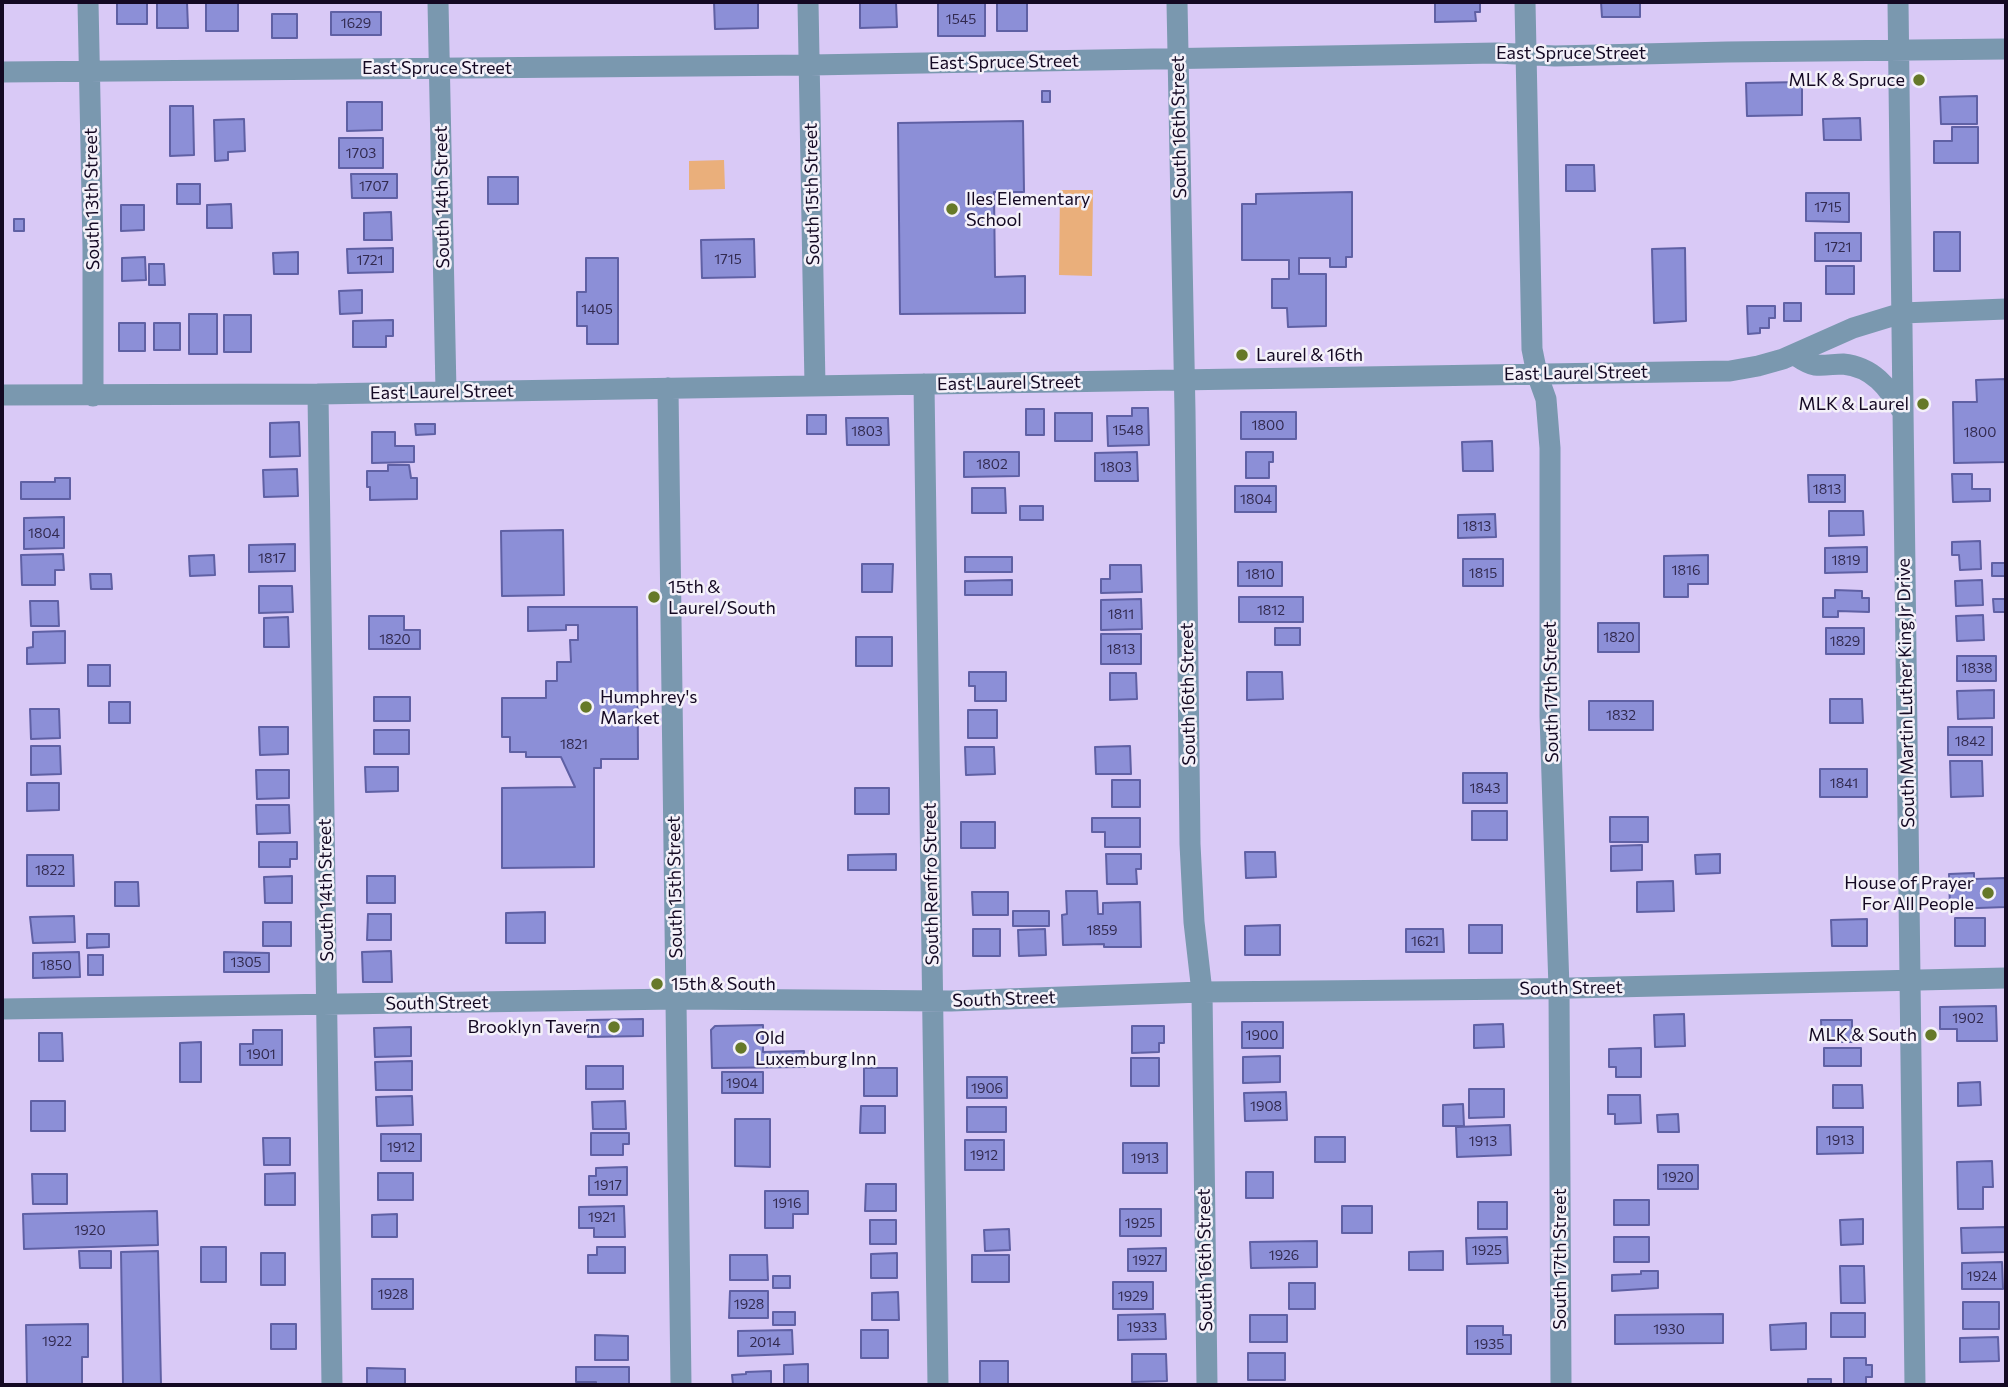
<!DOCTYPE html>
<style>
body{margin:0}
#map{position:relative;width:2008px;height:1387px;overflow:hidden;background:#d9c9f6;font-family:Commissioner,sans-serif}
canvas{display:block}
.frame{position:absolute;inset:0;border:4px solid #140923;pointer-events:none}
</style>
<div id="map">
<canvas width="2008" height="1387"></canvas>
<div class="frame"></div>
</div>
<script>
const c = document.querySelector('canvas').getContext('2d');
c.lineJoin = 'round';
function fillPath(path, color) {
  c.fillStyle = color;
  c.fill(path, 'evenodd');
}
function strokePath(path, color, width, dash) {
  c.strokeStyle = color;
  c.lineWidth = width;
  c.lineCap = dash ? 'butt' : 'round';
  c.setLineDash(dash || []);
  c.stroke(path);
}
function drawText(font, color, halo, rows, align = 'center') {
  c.font = font + ' Commissioner,sans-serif';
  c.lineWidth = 5;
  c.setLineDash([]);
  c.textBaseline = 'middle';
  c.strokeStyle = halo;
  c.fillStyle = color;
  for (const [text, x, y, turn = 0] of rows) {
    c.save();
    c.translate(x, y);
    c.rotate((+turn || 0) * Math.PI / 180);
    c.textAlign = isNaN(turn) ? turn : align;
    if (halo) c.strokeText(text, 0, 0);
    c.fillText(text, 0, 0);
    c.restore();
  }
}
fillPath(new Path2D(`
 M724 160 725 189 689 190V161Z
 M1060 190H1093L1092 276 1059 275Z`), '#eaaf7b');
const building = new Path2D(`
 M117 2H147V24H117Z
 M157 2H187L188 28H157Z
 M206 2H238V31H206Z
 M714 2H758V28L715 29Z
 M860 2H896L897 27 860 28Z
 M938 2H985V36H938Z
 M997 2H1027V31H997Z
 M1435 2H1480V12H1475L1476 21 1435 22Z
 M1601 2H1640V17H1602Z
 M331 12H381V35H331Z
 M272 14H297V38H272Z
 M1802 82V115L1747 116 1746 83Z
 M1042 91H1050V102H1042Z
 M1977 96V124H1941L1940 97Z
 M347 102H382V130L347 131Z
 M170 106H193L194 155 170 156Z
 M1860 118 1861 140H1824L1823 119Z
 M244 119 245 151 228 152V160L215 161 214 120Z
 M1023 121 1024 192H994L995 277 1025 276V313L900 314 898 123Z
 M1952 127H1978V163H1934V141H1952Z
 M339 138H383V168H339Z
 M1566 165H1594L1595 191H1566Z
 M351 174H397V198H352Z
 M488 177H518V204H488Z
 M177 184H200V204H177Z
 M1352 192V257H1346V267H1330V258H1299V274H1326V326L1288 327 1287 308H1272V279H1289V260H1242V204H1256V194Z
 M1806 193H1849V222L1806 221Z
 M231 204 232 228H207V205Z
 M121 205H144V230L121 231Z
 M391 212 392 240H364V213Z
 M14 219H24V231H14Z
 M1934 232H1960V271H1934Z
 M1815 233H1861V261H1815Z
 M754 239 755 277 702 278 701 240Z
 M393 248V272L348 273 347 249Z
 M1685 248 1686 321 1654 323 1652 249Z
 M298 252V274H274L273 253Z
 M145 257 146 280 122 281V258Z
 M586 258H618V344H587V326H577V292H586Z
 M149 264H164L165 285H149Z
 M1826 266H1854V294H1826Z
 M362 290V313L340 314 339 291Z
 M1784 303H1801V321H1784Z
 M1747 306H1775V318H1769V328H1760V333L1748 334Z
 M189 314H217V354H189Z
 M224 315H251V352H224Z
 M393 320V336H386V347H353V321Z
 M119 323H145V351H119Z
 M154 323H180V350H154Z
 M2006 379V462L1954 463 1953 402H1977L1976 380Z
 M1132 408H1148L1149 445 1108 446 1107 416H1132Z
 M1026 409H1044V435H1026Z
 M1241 412H1296V439H1241Z
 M1055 413H1092V441H1055Z
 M807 415H826V434H807Z
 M846 418H888L889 445H847Z
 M299 422 300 456 270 457V423Z
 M415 424H435V434L416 435Z
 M372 432H395V446H414V462L372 463Z
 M1492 441 1493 471H1463L1462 442Z
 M964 452H1019V476L964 477Z
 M1137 452 1138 481H1095V453Z
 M1246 452H1273V462H1269V478H1246Z
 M388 465H409L411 478H417V499L370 500V487H367V471H388Z
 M297 469 298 496 264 497 263 470Z
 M1952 474H1972V489H1990V501L1953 502Z
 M1808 475H1845V502H1809Z
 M55 478H70V499H21V482H55Z
 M1235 486H1276V512H1235Z
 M972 488H1005L1006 513H972Z
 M1020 506H1043V520H1020Z
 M1829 511H1863L1864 535 1829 536Z
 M1495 514 1496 537 1458 538V515Z
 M64 517V548L24 549V518Z
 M563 530 564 595 502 596 501 531Z
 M1980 541 1981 569 1960 570 1959 555H1952V542Z
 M295 544V571L249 572V545Z
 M1867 547V572L1825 573V548Z
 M63 554 64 570H55V585H22L21 555Z
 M214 555 215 575 190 576 189 556Z
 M1708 555V584H1688V597H1664V556Z
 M965 557H1012V572H965Z
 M1463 559H1503V586H1463Z
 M1238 562H1282V586H1238Z
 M1992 563H2006V576H1992Z
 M862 564H893L892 592H862Z
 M1110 565H1141L1142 592 1101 593V579H1110Z
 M90 574H111L112 589H91Z
 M1012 580V595H965V581Z
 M1982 580 1983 605 1956 606 1955 581Z
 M259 586H292L293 612 259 613Z
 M1835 590 1862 591V598H1869V612L1838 611V617H1823V598H1835Z
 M1239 597H1303V622H1239Z
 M1141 599 1142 629 1101 630V600Z
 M1993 599H2006V612H1994Z
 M30 601H58L59 626H31Z
 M528 607H637L638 759H601V768H594V867L502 868V788L575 787 561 757H526V752H510V737H502V698H546V681H557V662H571L570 640H578V625H566V630L528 631Z
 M1983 615 1984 640 1957 641 1956 616Z
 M369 616H404V630H420V649H369Z
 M288 617 289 647H264V618Z
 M1598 623H1639V652H1598Z
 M1275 628H1300V645H1275Z
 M1826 628H1864V654H1826Z
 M65 631V663L27 664V648L33 647V632Z
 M1101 634H1141V664H1101Z
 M856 637H892V666H856Z
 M1957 656H1996V681H1957Z
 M88 665H110V686H88Z
 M969 672H1006V701H975V686H969Z
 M1247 672H1282L1283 699 1247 700Z
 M1110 673H1136L1137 699 1110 700Z
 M1994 690V718L1958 719 1957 691Z
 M374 697H410V721H374Z
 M1830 699H1862L1863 723H1830Z
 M1589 701H1653V730H1589Z
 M109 702H130V723H109Z
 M30 709H59L60 738 31 739Z
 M968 710H997V738H968Z
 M259 727H288V754L260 755Z
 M1948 727H1992V755H1948Z
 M374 730H409V754H374Z
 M31 746H60L61 774 31 775Z
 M1130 746 1131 774H1096L1095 747Z
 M965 747H994L995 774 966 775Z
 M1950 761H1982L1983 796 1951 797Z
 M365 767H398V791L366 792Z
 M1820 769H1867V797H1820Z
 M256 770H289V798L257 799Z
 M1463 773H1507V803H1463Z
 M1112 780H1140V807H1112Z
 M27 783H59V810L27 811Z
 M855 788H889V814H855Z
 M256 805H289L290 833 257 834Z
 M1472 811H1507V840H1472Z
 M1610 817H1648V842H1610Z
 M1092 818H1140V847H1105V832H1092Z
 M961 822H995V848H961Z
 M259 842H297V859H290V867H259Z
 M1642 845V870L1611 871V846Z
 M1245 852H1275L1276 877 1246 878Z
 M896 854V870H848V855Z
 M1106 854H1141V869H1136L1137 884H1107Z
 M1720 854V873L1696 874 1695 855Z
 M27 855H73L74 886H27Z
 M1974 873V879L2006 878V907L1950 909 1949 874Z
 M292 876V903H265L264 877Z
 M367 876H395V903H367Z
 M1673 881 1674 911 1637 912V882Z
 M115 882H138L139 906H115Z
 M1066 891H1097L1098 914H1103V903L1140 902 1141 947H1104V944L1063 945 1062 915 1067 914Z
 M972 892H1008V915H973Z
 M1013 911H1049V926H1013Z
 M545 912V943H506V913Z
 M368 914H391V940H367Z
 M74 916 75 942 33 943 30 917Z
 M1955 918H1985V946H1955Z
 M1867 919V946H1832L1831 920Z
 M263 922H291V946H263Z
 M1280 925V955H1245V926Z
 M1469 925H1502V953H1469Z
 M973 929H1000V956H973Z
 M1045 929 1046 955 1019 956 1018 930Z
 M1406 929H1443L1444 952H1406Z
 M87 934H109V947L87 948Z
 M391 951 392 982H363L362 952Z
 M79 952 80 977 33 978V953Z
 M224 952 269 953V972H224Z
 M88 955H103V975H88Z
 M1996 1006 1997 1041H1957V1029H1940V1007Z
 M1684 1014 1685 1046 1655 1047 1654 1015Z
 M643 1019V1036L588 1037 587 1020Z
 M1821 1020H1852V1042H1822Z
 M1242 1022H1283V1048H1242Z
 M1503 1024 1504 1047 1474 1048V1025Z
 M763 1025V1052L804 1051 805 1067 712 1068 711 1030 715 1026Z
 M1132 1026H1164V1043H1159V1052L1132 1053Z
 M411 1027V1056L375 1057 374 1028Z
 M253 1030H282V1065H240V1044H253Z
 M39 1033H62L63 1061H39Z
 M201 1042V1082H180V1043Z
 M1641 1048V1077H1616V1067H1609V1049Z
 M1824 1048H1861V1066H1824Z
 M1280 1056V1082L1243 1083V1057Z
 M1131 1058H1159V1086H1131Z
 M412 1061V1090H376L375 1062Z
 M586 1066H623V1089H586Z
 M864 1068H897V1096H864Z
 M722 1072H763V1093H722Z
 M967 1077H1007V1098H967Z
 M1980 1082 1981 1105 1958 1106V1083Z
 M1833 1085H1862L1863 1108H1833Z
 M1469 1089H1504V1117L1469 1118Z
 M1286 1092 1287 1120 1245 1121 1244 1093Z
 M1608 1095H1640L1641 1123 1615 1124V1114H1608Z
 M412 1096 413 1125 377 1126 376 1097Z
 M31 1101H65V1131H31Z
 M625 1101 626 1129H593L592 1102Z
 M1463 1104 1464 1126H1443V1105Z
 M861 1106H885V1133H860Z
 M967 1107H1006V1132H967Z
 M1678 1114 1679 1132H1658L1657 1115Z
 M735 1119H770V1167L735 1166Z
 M1510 1125 1511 1155 1457 1157 1456 1127Z
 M1817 1127H1863V1153L1817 1154Z
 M591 1133H629V1144H623V1155H591Z
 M381 1134H421V1161H381Z
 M1315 1137H1345V1162H1315Z
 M263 1138H290V1165H264Z
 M965 1140H1004V1170H965Z
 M1123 1143H1167V1173H1123Z
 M1992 1161 1993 1187H1983V1209H1958L1957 1162Z
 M1658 1165H1698V1189H1658Z
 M627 1167V1195H589V1176H596V1168Z
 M1246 1172H1273V1198H1246Z
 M295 1173V1205H265V1174Z
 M378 1173H413V1200H378Z
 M32 1174H67V1204H33Z
 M866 1184H896V1211H865Z
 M765 1191H808V1214H793V1228H765Z
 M1614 1200H1649V1225H1614Z
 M1478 1202H1507V1229H1478Z
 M624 1206 625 1237H594V1228H579V1207Z
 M1342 1206H1372V1233H1342Z
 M1120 1209H1161V1236H1120Z
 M157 1211 158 1245 24 1249 23 1214Z
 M397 1214V1237H372V1215Z
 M1863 1219V1244L1841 1245 1840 1220Z
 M870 1220H896V1244H870Z
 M2006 1227V1252L1962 1253 1961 1228Z
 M1009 1229 1010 1250 985 1251 984 1230Z
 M1507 1237 1508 1263 1467 1264 1466 1238Z
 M1614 1237H1649V1262H1614Z
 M1317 1241V1267L1251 1268 1250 1242Z
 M201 1247H226V1282H201Z
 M597 1247H625V1273H588V1255H597Z
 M1166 1248V1271H1128V1249Z
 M79 1251H111V1268H80Z
 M158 1251 161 1385H123L121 1252Z
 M1443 1251V1270H1409V1252Z
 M261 1253H285V1285H261Z
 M897 1253V1278H871V1254Z
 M730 1255H767L768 1280H730Z
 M972 1255H1009V1282H972Z
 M2002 1262 2003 1289H1962V1263Z
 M1840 1266H1864L1865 1303H1841Z
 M1641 1271H1658V1288L1612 1291V1275L1641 1274Z
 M773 1276H790V1288H773Z
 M372 1279H413V1309H372Z
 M1113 1282H1153V1309H1113Z
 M1289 1283H1315V1309H1289Z
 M730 1291H768V1318H729Z
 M898 1292 899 1320H872V1293Z
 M1963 1302H1999V1329H1963Z
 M773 1312H795V1325H773Z
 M1831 1313H1865V1337H1831Z
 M1165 1314 1166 1339 1118 1340V1315Z
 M1723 1314V1343L1615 1344V1315Z
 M1250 1315H1287V1342H1250Z
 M1806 1323V1349L1771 1350 1770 1325Z
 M88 1324V1357H82V1385H27L26 1325Z
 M271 1324H296V1349H271Z
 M1467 1326H1503V1335H1511V1354H1467Z
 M792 1330 793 1354 738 1356V1331Z
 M861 1330H888V1358H861Z
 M595 1335 628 1336V1360H595Z
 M1998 1337 1999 1361 1960 1362V1338Z
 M1248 1353H1285V1380H1248Z
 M1132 1354H1166L1167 1381 1132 1382Z
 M1844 1358H1866V1365H1872V1377H1866V1384H1844Z
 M980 1361H1008V1385H980Z
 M808 1364V1385H784V1365Z
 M576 1367H629V1385H596V1382H576Z
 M367 1368 405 1369V1385H367Z
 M771 1371V1385H733L732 1375 746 1374V1372Z
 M1808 1379H1831V1385H1808Z`);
fillPath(building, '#8c8fd7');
strokePath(building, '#5f60a4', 2);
strokePath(new Path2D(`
 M88 2 93 247V396
 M438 2 446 391
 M808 2 815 386
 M1177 2 1185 411 1190 844 1194 922 1202 992 1207 1385
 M1525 2 1532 349 1537 374 1546 399 1550 448V716L1559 988 1561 1385
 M1898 2 1915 1385
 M2 72 810 65 1497 53 1555 56 1727 52 2006 49
 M1795 355C1801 359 1808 364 1815 365 1824 366 1834 364 1843 364 1873 367 1888 387 1902 411
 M924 384 938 1385
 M668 388 681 1385
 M318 394 332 1385
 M2 395 318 394 1730 371 1758 366 1783 359 1853 328 1902 313 2006 309
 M2 1009 677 999 951 1001 1202 992 1528 989 2006 978`), '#7a98af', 21);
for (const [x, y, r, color] of [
 [1919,80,7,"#667929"],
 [952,209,7,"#667929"],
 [1242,355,7,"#667929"],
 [1923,404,7,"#667929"],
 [654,597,7,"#667929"],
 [586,707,7,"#667929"],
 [1988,893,7,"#667929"],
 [657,984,7,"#667929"],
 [614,1027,7,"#667929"],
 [1931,1035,7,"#667929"],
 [741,1048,7,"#667929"]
]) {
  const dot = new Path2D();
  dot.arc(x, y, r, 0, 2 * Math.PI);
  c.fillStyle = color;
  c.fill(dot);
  strokePath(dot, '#f4f1f9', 2.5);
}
drawText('14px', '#322a50', null, [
 ["1545",961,19],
 ["1629",356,23],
 ["1703",361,153],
 ["1707",374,186],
 ["1715",1828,207],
 ["1721",1838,247],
 ["1715",728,259],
 ["1721",370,260],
 ["1405",597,309],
 ["1800",1268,425],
 ["1548",1128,430],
 ["1803",867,431],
 ["1800",1980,432],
 ["1802",992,464],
 ["1803",1116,467],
 ["1813",1827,489],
 ["1804",1256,499],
 ["1813",1477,526],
 ["1804",44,533],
 ["1817",272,558],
 ["1819",1846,560],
 ["1816",1686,570],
 ["1815",1483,573],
 ["1810",1260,574],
 ["1812",1271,610],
 ["1811",1121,614],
 ["1820",1619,637],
 ["1820",395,639],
 ["1829",1845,641],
 ["1813",1121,649],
 ["1838",1977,668],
 ["1832",1621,715],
 ["1842",1970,741],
 ["1821",574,744],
 ["1841",1844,783],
 ["1843",1485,788],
 ["1822",50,870],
 ["1859",1102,930],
 ["1621",1425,941],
 ["1305",246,962],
 ["1850",56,965],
 ["1902",1968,1018],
 ["1900",1262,1035],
 ["1901",261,1054],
 ["1904",742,1083],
 ["1906",987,1088],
 ["1908",1266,1106],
 ["1913",1840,1140],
 ["1913",1483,1141],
 ["1912",401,1147],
 ["1912",984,1155],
 ["1913",1145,1158],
 ["1920",1678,1177],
 ["1917",608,1185],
 ["1916",787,1203],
 ["1921",602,1217],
 ["1925",1140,1223],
 ["1920",90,1230],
 ["1925",1487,1250],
 ["1926",1284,1255],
 ["1927",1147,1260],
 ["1924",1982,1276],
 ["1928",393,1294],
 ["1929",1133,1296],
 ["1928",749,1304],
 ["1933",1142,1327],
 ["1930",1669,1329],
 ["1922",57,1341],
 ["2014",765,1342],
 ["1935",1489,1344]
]);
drawText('18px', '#140923', '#f4f1f9', [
 ["East Spruce Street",1571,53],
 ["East Spruce Street",1004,62,-1],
 ["East Spruce Street",437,68],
 ["South 16th Street",1179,127,-91],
 ["South 15th Street",812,194,-91],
 ["South 14th Street",442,197,-91],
 ["South 13th Street",92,199,-91],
 ["East Laurel Street",1576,373,-1],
 ["East Laurel Street",1009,383,-1],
 ["East Laurel Street",442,392,-1],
 ["South 17th Street",1551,692,-91],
 ["South Martin Luther King Jr Drive",1906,693,-91],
 ["South 16th Street",1188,694,-91],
 ["South Renfro Street",931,884,-91],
 ["South 15th Street",675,887,-91],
 ["South 14th Street",326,890,-91],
 ["South Street",1571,988,-1],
 ["South Street",1004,999,-2],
 ["South Street",437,1003,-1],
 ["South 17th Street",1560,1259,-90],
 ["South 16th Street",1205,1260,-91]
]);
drawText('18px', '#140923', '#f4f1f9', [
 ["MLK & Spruce",1905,80,"right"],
 ["Iles Elementary",966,199],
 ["School",966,220],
 ["Laurel & 16th",1256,355],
 ["MLK & Laurel",1909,404,"right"],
 ["15th &",668,587],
 ["Laurel/South",668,608],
 ["Humphrey's",600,697],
 ["Market",600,718],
 ["House of Prayer",1974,883,"right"],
 ["For All People",1974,904,"right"],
 ["15th & South",671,984],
 ["Brooklyn Tavern",600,1027,"right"],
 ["MLK & South",1917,1035,"right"],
 ["Old",755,1038],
 ["Luxemburg Inn",755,1059]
], 'left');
</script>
